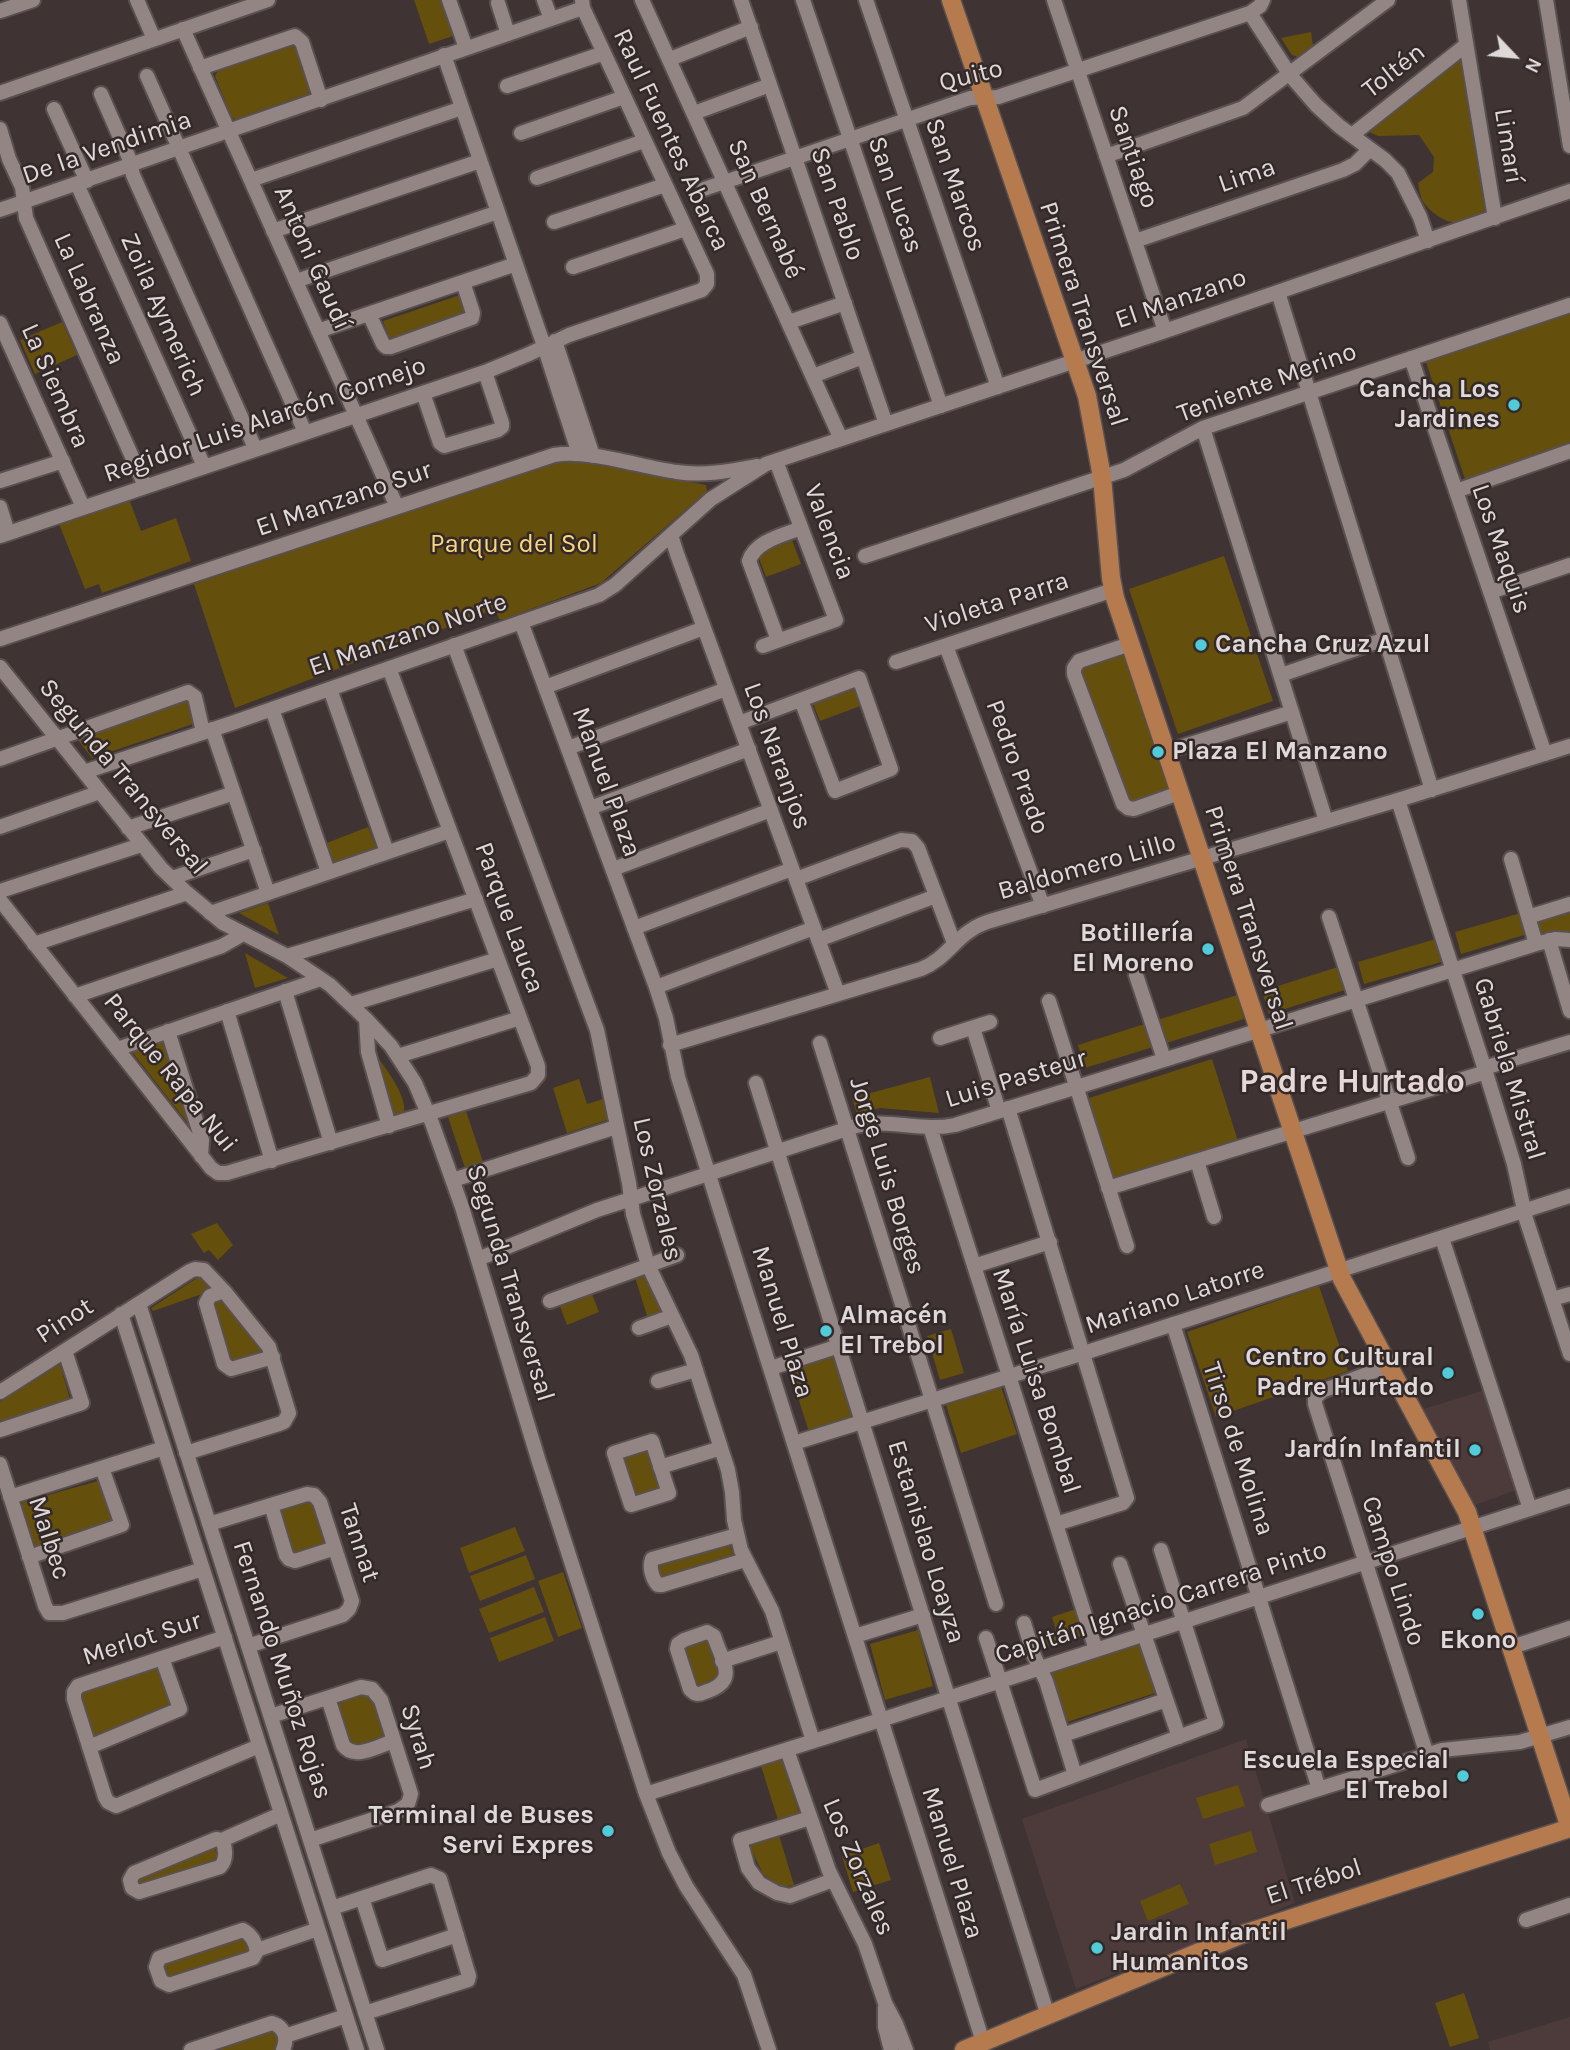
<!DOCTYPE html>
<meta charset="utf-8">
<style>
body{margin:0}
#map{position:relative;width:1570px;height:2050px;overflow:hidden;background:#3f3333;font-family:Karla,sans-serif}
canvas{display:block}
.north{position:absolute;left:1479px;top:21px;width:70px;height:70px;-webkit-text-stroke:5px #342929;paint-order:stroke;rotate:116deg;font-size:19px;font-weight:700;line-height:28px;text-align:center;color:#e0d9d9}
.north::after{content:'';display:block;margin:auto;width:24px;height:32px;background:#e0d9d9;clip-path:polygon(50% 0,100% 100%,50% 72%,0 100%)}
</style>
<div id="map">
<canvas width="1570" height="2050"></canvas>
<div class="north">N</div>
</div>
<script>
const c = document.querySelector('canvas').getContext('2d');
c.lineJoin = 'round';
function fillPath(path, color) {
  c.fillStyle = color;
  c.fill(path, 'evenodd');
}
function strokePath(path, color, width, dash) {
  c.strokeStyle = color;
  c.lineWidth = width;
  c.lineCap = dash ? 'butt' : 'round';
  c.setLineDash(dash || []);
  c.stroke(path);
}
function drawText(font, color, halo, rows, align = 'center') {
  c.font = font + ' Karla,sans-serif';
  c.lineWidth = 5;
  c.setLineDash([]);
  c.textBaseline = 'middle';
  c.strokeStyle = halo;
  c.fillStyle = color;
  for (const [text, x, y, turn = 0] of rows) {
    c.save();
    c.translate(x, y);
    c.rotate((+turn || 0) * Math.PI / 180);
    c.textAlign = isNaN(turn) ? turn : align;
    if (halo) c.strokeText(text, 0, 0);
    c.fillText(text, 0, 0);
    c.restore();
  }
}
fillPath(new Path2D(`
 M1488 1389 1519 1489 1475 1505 1421 1410Z
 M1246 1739 1295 1903 1076 1989 1022 1819Z
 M1570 2017V2050H1490L1488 2042Z`), '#4d3b3b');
fillPath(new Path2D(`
 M414 0H443L456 35 429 44Z
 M1311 32 1313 45 1298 57 1292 55 1281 38Z
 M291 43 295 45 310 91 308 94 236 119 232 118 215 76 218 70Z
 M1462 53 1485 211C1476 214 1463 222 1453 222 1443 222 1426 208 1422 200 1420 195 1419 189 1418 183L1433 172 1434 157 1419 135 1378 136 1363 129Z
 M460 295 467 317 391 343 383 321Z
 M1570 314V443L1465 479 1426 362Z
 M62 322 77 355 35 374 20 340Z
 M558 460H573L706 485 707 491 601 583 504 619H499L495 609 235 708 194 584Z
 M129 499 141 531 176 518 191 561 102 593 99 584 85 589 59 524Z
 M792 540 801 564 766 577 757 553Z
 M1224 556 1273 701 1178 734 1129 589Z
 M1124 655 1170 787 1132 802 1125 798 1081 674 1082 667Z
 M855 683 863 705 820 721 811 699Z
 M186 696 193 724 92 758 74 735Z
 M368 827 376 847 331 864 324 844Z
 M268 903 279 935 239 913Z
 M1570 909V933L1538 938 1533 920Z
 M1528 911 1534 932 1461 954 1455 932Z
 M1439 938 1445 961 1364 984 1358 962Z
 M245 953 288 978 255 988Z
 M1341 966 1348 989 1269 1014 1262 991Z
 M1237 995 1244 1019 1085 1068 1078 1045Z
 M165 1039 194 1131 132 1052Z
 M372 1050C383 1064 408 1096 404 1113L390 1116Z
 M1212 1059 1238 1141 1112 1181 1086 1099Z
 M930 1077 939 1113 880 1108 857 1114 852 1098Z
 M579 1079 587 1104 603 1099 610 1119 567 1133 553 1088Z
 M466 1111 483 1162 465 1168 448 1117Z
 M217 1223 233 1245 218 1260 209 1250 204 1253 191 1234Z
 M644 1270 652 1291 665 1311 648 1319 634 1274Z
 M205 1275 215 1288 204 1297 202 1294 153 1311 151 1308 197 1278Z
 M1319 1286 1348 1371 1216 1417 1187 1332Z
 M590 1289 599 1312 567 1325 558 1301Z
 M222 1297 265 1350 262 1353 229 1363 212 1303Z
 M951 1329 964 1373 940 1380 927 1336Z
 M834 1352 855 1417 809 1432 788 1366Z
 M60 1364 71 1403 0 1427V1402Z
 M1001 1387 1017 1434 961 1453 946 1405Z
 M648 1447 662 1490 637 1498 623 1456Z
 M98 1481 102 1482 114 1520 111 1524 40 1549 33 1548 20 1507 23 1502Z
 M307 1499 313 1504 326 1545 297 1555 292 1552 278 1508Z
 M515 1527 525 1551 469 1573 460 1548Z
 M729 1543 735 1560 662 1583 657 1566Z
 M526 1555 535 1579 480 1601 470 1576Z
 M563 1572 582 1628 558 1637 538 1581Z
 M534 1587 544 1612 489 1633 479 1609Z
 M1076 1609 1084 1635 1037 1650 1033 1637 1056 1630 1052 1617Z
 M545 1617 554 1641 499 1662 490 1638Z
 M918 1630 933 1686 885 1700 870 1644Z
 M706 1636 721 1682 694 1690 680 1644Z
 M1138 1641 1155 1693 1067 1722 1050 1670Z
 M159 1666 174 1704 94 1739 81 1700 82 1693 87 1689Z
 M368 1692 374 1697 387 1736 384 1740 351 1747 338 1709 340 1701Z
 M782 1759 799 1813 778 1820 761 1766Z
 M1238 1785 1245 1806 1203 1819 1196 1798Z
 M1251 1831 1257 1852 1215 1865 1209 1844Z
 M779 1835 794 1885 781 1887 763 1874 749 1845Z
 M879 1843 891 1880 853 1892 842 1856Z
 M210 1848H215L218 1860 141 1889 133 1879Z
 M1180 1884 1189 1904 1148 1921 1140 1901Z
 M241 1935 249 1945 247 1956 173 1980 165 1977 161 1965 163 1960Z
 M1464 1993 1479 2038 1450 2047 1435 2003Z
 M272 2026 280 2032 277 2050H199Z`), '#654f0d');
const minor = new Path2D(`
 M137 0 154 39
 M449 0 466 48
 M544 0 551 19
 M642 0 841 439
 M741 0 886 424
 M803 0 941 406
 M866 0 998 387
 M1054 0 1165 331
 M1459 0 1495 218
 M1546 0 1570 146
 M498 3 508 34
 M0 11 33 0
 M1250 13 1290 75 1316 105 1339 126 1385 160 1398 173 1420 217 1428 241
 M183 29 397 507
 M444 55 544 346 579 454
 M670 59 751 27
 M200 68 295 36 302 42 321 100
 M147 76 305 432
 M507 86 604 53
 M0 93 268 0
 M101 94 129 158 133 175 255 448
 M54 109 87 181
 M694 113 770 85
 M0 129 9 159 22 187 26 218 145 486
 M521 133 624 97
 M1352 135 1466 45
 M1106 156 1243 108 1388 0
 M537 178 644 141
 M251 180 462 108
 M77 184 204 466
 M704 189 970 98 998 97 1250 13 1260 6 1263 0
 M0 210 583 8
 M554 222 665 185
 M273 231 480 161
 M1135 241 1343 170 1355 164 1370 149
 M573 267 685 229
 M296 281 498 212
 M1278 292 1432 790
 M369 314 383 344 386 347H391L472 318 473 313 463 282
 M789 322 845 303
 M0 323 83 507
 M318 331 516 264
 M555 341 593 456
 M1411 358 1545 754
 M813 376 863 357
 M423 393 440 443 444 446 498 430 502 427V423L485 372
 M1203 428 1326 821
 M0 481 63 461
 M1456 491 1570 451
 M0 507 8 533
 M671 535 677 554 838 994
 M0 536 485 372 529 354 569 335 702 290 707 284V274L583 8 582 0
 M865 556 1124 470 1203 428 1570 305
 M1490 592 1570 565
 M521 622 656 987 666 1018 678 1077 983 2042
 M0 639 554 455C590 449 640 467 677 472 704 476 730 471 757 466
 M778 640 749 561C755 541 784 535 801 528
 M1130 644 1079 661 1074 668V674L1123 804 1128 808 1134 809 1179 793
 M454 645 597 1030 629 1183 633 1214 648 1265 691 1355 728 1470 732 1492 734 1520 741 1550 772 1611 813 1741
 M763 646 836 620 776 461
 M946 646 1043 906
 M896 662 1113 590
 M0 667 161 868 187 893 223 923 287 956 330 985 366 1019 391 1046 415 1083 432 1123 462 1207 539 1462 646 1794 669 1853 686 1886 744 1975 769 2050
 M1281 675 1385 639
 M545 687 704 628
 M330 689 387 852
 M272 709 328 872
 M739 723 859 678 891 769 835 791 801 700
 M212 729 268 893
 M568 748 726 689
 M1165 752 1292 712
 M0 759 188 692 195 697 203 732
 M84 772 232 723 599 595 615 585 711 499 766 464 1165 331 1570 191
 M1398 800 1487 1076 1514 1164 1526 1219 1570 1354
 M590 808 749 749
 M0 827 100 792
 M128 828 234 793
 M1511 859 1536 944
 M613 869 771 810
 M172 878 254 850
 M796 879 901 840 912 841 918 848 954 943
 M0 891 141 845
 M0 900 211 1168 218 1173H227L531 1083 538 1075V1066L389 668
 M210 913 450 831
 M1329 917 1408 1158
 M1528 917 1570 904
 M634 928 792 869
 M818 940 936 896
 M1549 940 1570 1011
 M34 944 187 893
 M287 956 476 899
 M1136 975 1164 1059
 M656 987 814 928
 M285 991 331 1143
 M75 996 222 946 243 934
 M1049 1001 1127 1246
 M351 1004 498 959
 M227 1011 272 1161
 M366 1019 368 1052 389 1126
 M973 1028 999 1111
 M168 1031 202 1140 201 1156
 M940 1038 990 1022
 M820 1043 996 1604
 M670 1045 921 969C950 957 956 933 987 922L1398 800 1570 746
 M117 1049 321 979
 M398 1056 520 1018
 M1484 1068 1570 1042
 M756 1083 1048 2016
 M1008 1108 1127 1498 1123 1503 1056 1524
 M930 1127 1096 1650
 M1197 1161 1214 1217
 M453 1180 616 1127
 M1108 1188 1486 1072
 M1442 1238 1530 1509
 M478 1259 597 1210 856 1126C888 1118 922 1132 955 1125L1536 944 1555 939 1570 940
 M974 1266 1050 1242
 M224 1291 210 1296 206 1303 224 1364 231 1369 273 1357
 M1552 1299 1570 1294
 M550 1301 677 1255
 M139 1304 377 2050
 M121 1314 357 2050
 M1173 1324 1319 1789
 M639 1328 672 1316
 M1388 1366 1322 1391 1315 1398V1404L1427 1755
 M771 1368 839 1346
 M658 1381 696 1370
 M0 1392 190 1271 195 1269 204 1270 224 1291 269 1347 289 1413 284 1422 279 1424 186 1453
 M0 1430 82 1403 65 1351
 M652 1441 669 1493 631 1505 614 1453Z
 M794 1443 1084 1353 1570 1196
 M0 1464 45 1606 49 1613H63L203 1569
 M660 1467 721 1448
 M10 1497 164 1448
 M271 1505 286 1555 289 1559 295 1561 335 1548
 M209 1524 307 1494 314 1495 320 1502 352 1601 349 1609 343 1615 248 1646
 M737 1535 652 1559C649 1567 652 1579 658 1585H662L745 1560
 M29 1557 122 1525 102 1468
 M1120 1564 1179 1737
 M1024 1623 1034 1656 1046 1681 1075 1775
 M707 1632 714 1636C722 1662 740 1681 705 1692 698 1695 695 1695 690 1689L677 1649 678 1644 684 1640Z
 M855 1636 923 1615
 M225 1637 78 1686 74 1692V1699L105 1797 108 1802 116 1806 259 1746
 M986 1638 1035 1790 1216 1723 1161 1550
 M1512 1647 1570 1628
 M722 1661 781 1642
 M328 1698 343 1745C354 1761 378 1746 394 1741
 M271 1716 361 1687 372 1689 381 1700 411 1794 408 1804 398 1811 310 1840
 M1063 1735 1166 1700
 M89 1747 180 1709 162 1658
 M787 1750 829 1871 865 1944 885 2003 896 2024 906 2050
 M646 1794 893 1716 1570 1496
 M1268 1805 1442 1750 1520 1742 1570 1727
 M810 1818 740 1840 748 1868 759 1883 777 1893 790 1896 833 1880
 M222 1840C226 1848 227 1860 220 1867L139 1892 132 1888 130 1880 134 1873 216 1839 222 1840 281 1814
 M362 1898 382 1960 457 1935
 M332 1908 431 1875 440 1879 469 1976 468 1980 365 2013
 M1526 1920 1570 1905
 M243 1930C252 1935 255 1942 257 1951L253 1958 169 1985 161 1981 156 1967 159 1958Z
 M257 1950 318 1929
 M885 2007V2027L891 2050
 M285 2036 346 2016
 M191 2050 272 2023C285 2027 288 2039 283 2050`);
const major = new Path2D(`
 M951 0 1087 396 1102 477 1111 578 1115 598 1342 1279 1467 1512 1570 1828
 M964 2050 1240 1935 1570 1828`);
strokePath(minor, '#595050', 18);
strokePath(major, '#595050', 21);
strokePath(minor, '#928584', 14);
strokePath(major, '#b67a4f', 18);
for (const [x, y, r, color] of [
 [1514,405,7,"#52cbd9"],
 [1201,645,7,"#52cbd9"],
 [1158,752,7,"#52cbd9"],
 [1208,949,7,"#52cbd9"],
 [826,1331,7,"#52cbd9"],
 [1448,1373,7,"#52cbd9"],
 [1475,1450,7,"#52cbd9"],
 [1478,1614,7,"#52cbd9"],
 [1463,1776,7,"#52cbd9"],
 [608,1831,7,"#52cbd9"],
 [1097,1948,7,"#52cbd9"]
]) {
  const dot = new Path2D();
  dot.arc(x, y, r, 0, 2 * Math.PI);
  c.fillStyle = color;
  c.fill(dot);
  strokePath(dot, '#342929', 2.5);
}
drawText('26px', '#e0d9d9', '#342929', [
 ["Toltén",1394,71,-38],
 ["Quito",971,76,-14],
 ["Raul Fuentes Abarca",671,140,65],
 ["Limarí",1508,146,81],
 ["De la Vendimia",107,148,-19],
 ["Santiago",1133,157,71],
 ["Lima",1247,176,-19],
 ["San Marcos",955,185,71],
 ["San Lucas",895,195,71],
 ["San Pablo",837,204,71],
 ["San Bernabé",765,209,66],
 ["Antoni Gaudí",312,258,66],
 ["La Labranza",89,299,66],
 ["El Manzano",1181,299,-19],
 ["Primera Transversal",1083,314,72],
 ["Zoila Aymerich",163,315,66],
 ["Teniente Merino",1267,383,-20],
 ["La Siembra",55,386,66],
 ["Regidor Luis Alarcón Cornejo",265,420,-19],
 ["El Manzano Sur",344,499,-19],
 ["Valencia",829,532,69],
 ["Los Maquis",1501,549,71],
 ["Violeta Parra",997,603,-18],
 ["El Manzano Norte",408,635,-19],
 ["Los Naranjos",777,756,70],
 ["Pedro Prado",1017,767,70],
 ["Segunda Transversal",123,777,50],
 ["Manuel Plaza",606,782,70],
 ["Baldomero Lillo",1087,867,-16],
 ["Parque Lauca",509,918,70],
 ["Primera Transversal",1248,918,72],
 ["Gabriela Mistral",1509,1069,73],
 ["Parque Rapa Nui",170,1073,51],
 ["Luis Pasteur",1016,1079,-17],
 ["Jorge Luis Borges",887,1176,73],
 ["Los Zorzales",657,1189,77],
 ["Segunda Transversal",510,1283,73],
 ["Mariano Latorre",1175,1298,-18],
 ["Pinot",65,1321,-33],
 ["Manuel Plaza",782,1322,73],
 ["María Luisa Bombal",1036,1381,72],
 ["Tirso de Molina",1238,1449,72],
 ["Malbec",49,1538,72],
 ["Estanislao Loayza",926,1542,73],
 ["Tannat",359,1543,72],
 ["Campo Lindo",1393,1571,72],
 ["Capitán Ignacio Carrera Pinto",1161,1603,-18],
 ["Merlot Sur",142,1639,-18],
 ["Fernando Muñoz Rojas",282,1670,72],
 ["Syrah",418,1737,73],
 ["Manuel Plaza",952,1863,73],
 ["Los Zorzales",858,1867,67],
 ["El Trébol",1314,1882,-18]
]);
drawText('bold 26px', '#e0d9d9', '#342929', [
 ["Cancha Los",1500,390],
 ["Jardines",1500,420],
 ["Cancha Cruz Azul",1215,645,"left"],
 ["Plaza El Manzano",1172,752,"left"],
 ["Botillería",1194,934],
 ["El Moreno",1194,964],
 ["Almacén",840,1316,"left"],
 ["El Trebol",840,1346,"left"],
 ["Centro Cultural",1434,1358],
 ["Padre Hurtado",1434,1388],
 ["Jardín Infantil",1461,1450],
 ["Ekono",1478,1641,"center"],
 ["Escuela Especial",1449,1761],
 ["El Trebol",1449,1791],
 ["Terminal de Buses",594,1816],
 ["Servi Expres",594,1846],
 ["Jardin Infantil",1111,1933,"left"],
 ["Humanitos",1111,1963,"left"]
], 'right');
drawText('26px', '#f9d67d', '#342929', [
 ["Parque del Sol",514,545]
]);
drawText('bold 33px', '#e7d8d8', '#342929', [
 ["Padre Hurtado",1352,1083]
]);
</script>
